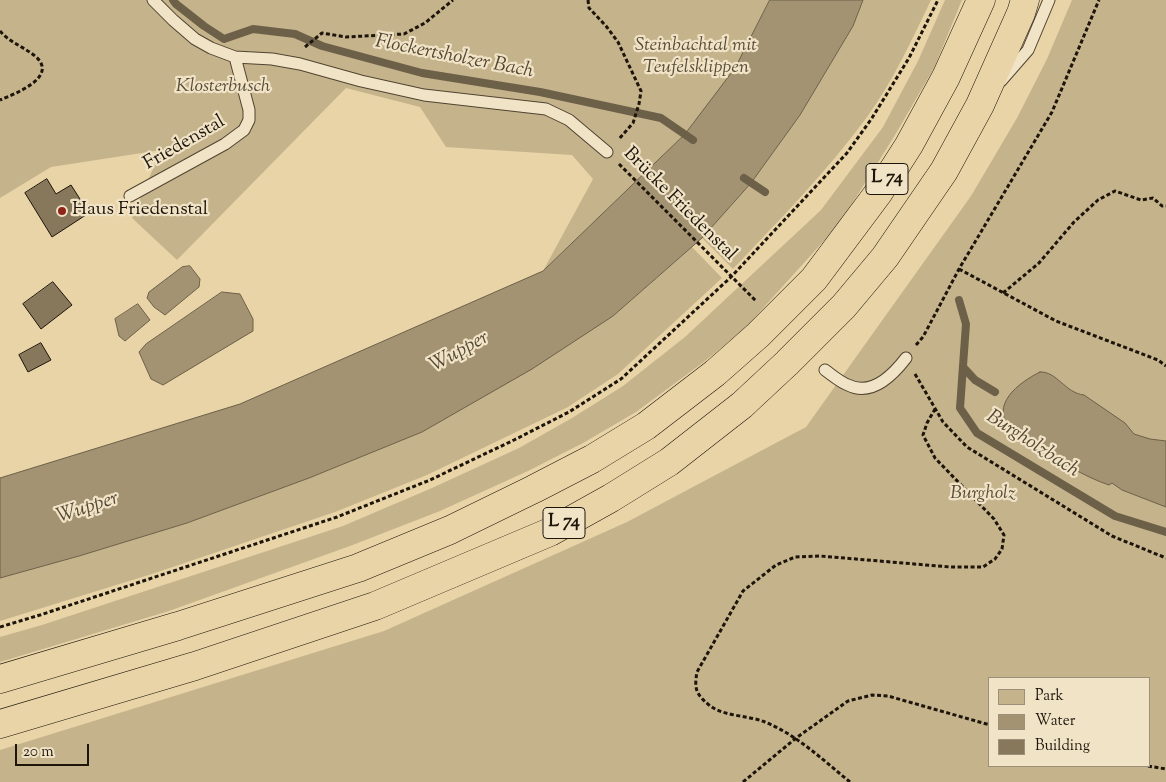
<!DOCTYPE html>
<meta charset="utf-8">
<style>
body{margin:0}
#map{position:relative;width:1166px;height:782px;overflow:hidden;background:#e8d4a7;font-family:"Sorts Mill Goudy",serif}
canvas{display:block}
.legend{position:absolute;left:988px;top:677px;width:162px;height:90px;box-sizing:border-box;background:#f0e3c6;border:1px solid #9c907b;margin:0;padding:6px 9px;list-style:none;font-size:15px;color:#1d140a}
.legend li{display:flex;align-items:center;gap:10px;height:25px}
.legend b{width:25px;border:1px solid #9c907b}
.scale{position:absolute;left:15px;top:744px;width:74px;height:22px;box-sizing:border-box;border:2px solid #1d140a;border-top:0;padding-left:6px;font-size:15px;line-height:18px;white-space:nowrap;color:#1d140a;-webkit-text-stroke:4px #f0e3c6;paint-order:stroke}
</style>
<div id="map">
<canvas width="1166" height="782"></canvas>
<ul class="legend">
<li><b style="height:14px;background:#c5b38c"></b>Park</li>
<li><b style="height:14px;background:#a39372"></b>Water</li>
<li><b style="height:14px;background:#87785c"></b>Building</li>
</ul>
<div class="scale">20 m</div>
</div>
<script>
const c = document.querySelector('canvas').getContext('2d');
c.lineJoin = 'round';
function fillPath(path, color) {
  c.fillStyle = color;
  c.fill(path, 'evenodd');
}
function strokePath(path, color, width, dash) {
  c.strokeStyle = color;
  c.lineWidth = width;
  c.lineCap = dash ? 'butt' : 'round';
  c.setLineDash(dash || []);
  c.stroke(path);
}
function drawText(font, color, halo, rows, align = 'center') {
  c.font = font + ' "Sorts Mill Goudy",serif';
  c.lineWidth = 4.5;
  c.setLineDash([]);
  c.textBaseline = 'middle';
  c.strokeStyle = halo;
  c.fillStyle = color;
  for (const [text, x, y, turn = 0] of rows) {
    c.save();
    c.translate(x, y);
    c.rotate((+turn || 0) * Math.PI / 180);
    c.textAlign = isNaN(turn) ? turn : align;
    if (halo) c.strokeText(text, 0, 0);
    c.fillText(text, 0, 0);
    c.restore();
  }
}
fillPath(new Path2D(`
 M0 0H799L686 133 543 271 593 179 572 155 446 147 420 107 346 88 177 260 132 218 161 150 51 167 0 198Z
 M863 0H931C912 40 893 81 867 117 827 172 779 220 733 269L702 238 751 183 800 115 853 26Z
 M945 0H962L934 68 895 135 840 223 746 327 705 361 636 412 583 443 528 471 440 511 350 546 169 611 0 662V637L42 625 343 526 432 488 519 448 572 418 623 386 685 337 821 210 883 127 918 61Z
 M1072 0H1166V782H0V750L384 631 627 522 806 427 971 196 1017 118 1047 59ZM990 678H1150V766H990Z
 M692 247 722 278 618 374 568 407 427 475 335 512 155 573 0 621V578L79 556 187 523 309 478 422 432 613 316Z`), '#c5b38c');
const water = new Path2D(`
 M770 0H863L853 26 800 115 751 183 702 238 613 316 532 369 422 432 309 478 187 523 79 556 0 578V478L240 404 543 271 685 134 735 68Z
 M190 266 200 279 199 287 165 315 154 307 147 298 149 292 182 267Z
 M222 292 240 294 253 319V331L163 385 151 379 139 352 146 344Z
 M138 304 150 320 125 341 119 336 115 319Z
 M1040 372C1057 371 1065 393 1084 395L1125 423 1134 434 1150 439 1166 441V507L1122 490 1112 483 1109 485C1082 476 1061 461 1037 447 1029 441 1018 438 1011 430 989 405 1018 383 1040 372Z`);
fillPath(water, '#a39372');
strokePath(water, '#6d6048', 1);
strokePath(new Path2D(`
 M173 0 176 4 204 26 224 39 253 29 295 34 322 46 422 73 540 92 661 118 693 140
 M744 178 765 192
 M959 300 966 324 960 408 977 433 1115 516 1166 532
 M963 367 975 380 995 392`), '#6d6048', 8);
const building = new Path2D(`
 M47 179 56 194 71 185 89 213 52 237 25 193Z
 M53 282 72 305 41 329 23 304Z
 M41 343 51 360 28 372 19 355Z`);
fillPath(building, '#87785c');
strokePath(building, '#1d140a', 1);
const service = new Path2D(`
 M153 0 173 20 195 39 211 48 235 57 272 59 300 64 361 81 424 95 546 109 569 120 607 152
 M1001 81 1028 50 1049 0
 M130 196 225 144 244 130 249 120V110L235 57
 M825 370C832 375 840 382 848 385 872 397 893 375 906 358`);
const trunk = new Path2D(`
 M0 679 178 626 358 568 450 530 534 489 592 459 646 426 715 373 758 335 814 279 879 192 909 145 946 77 981 0
 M0 724 195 666 375 606 550 532 611 498 669 462 742 405 787 363 844 306 885 257 944 171 980 105 1021 13 1025 0`);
strokePath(service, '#504431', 13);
strokePath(trunk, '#1d140a', 29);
strokePath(new Path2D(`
 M588 0 589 8 606 26 618 42 641 91 639 104 633 123 619 139
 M0 31C9 42 24 47 35 56 60 77 14 94 0 100
 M305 47 322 33 346 37 404 34 425 23 453 0
 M619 164 756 301
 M959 269 1056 321 1158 360 1166 366
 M1003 293 1039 263 1074 222 1098 200 1115 191 1141 200 1153 198 1162 206H1166
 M916 345 923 337 959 269 1052 112 1099 0
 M915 374 943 422 967 447 1112 536 1166 558
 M0 627 40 615 337 517 430 480 514 440 569 412 621 379 731 277 847 153 872 118 909 58 938 0
 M1148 766 1166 769
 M743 782 796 738 848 701 872 695 888 696 990 725
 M850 782C823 760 797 735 765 722 748 715 724 717 709 705 696 694 694 689 697 672L743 591 776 565 795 557 820 556 950 567H983L995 559 1002 549 1004 535 994 519 935 458 923 435 927 423 935 409`), '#1d140a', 3, [4, 2.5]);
strokePath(service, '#f0e3c6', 11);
strokePath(trunk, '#e8d4a7', 28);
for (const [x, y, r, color] of [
 [62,211,5,"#8f2418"]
]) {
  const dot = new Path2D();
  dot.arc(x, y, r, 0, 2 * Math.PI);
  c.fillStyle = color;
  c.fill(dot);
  strokePath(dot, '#f0e3c6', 2);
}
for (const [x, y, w] of [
 [887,179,42],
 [564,523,42]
]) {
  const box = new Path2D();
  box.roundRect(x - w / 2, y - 15.5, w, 31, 4);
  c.fillStyle = '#f0e3c6';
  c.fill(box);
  strokePath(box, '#1d140a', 1);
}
drawText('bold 18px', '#1d140a', null, [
 ["L 74",887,179],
 ["L 74",564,523]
]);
drawText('italic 19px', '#584c38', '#f0e3c6', [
 ["Steinbachtal mit",696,47],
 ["Teufelsklippen",696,69],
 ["Klosterbusch",223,88],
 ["Burgholz",983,495]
]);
drawText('19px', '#1d140a', '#f0e3c6', [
 ["Friedenstal",185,144,-30],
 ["Brücke Friedenstal",679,205,45]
]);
drawText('19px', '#1d140a', '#f0e3c6', [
 ["Haus Friedenstal",72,211]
], 'left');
drawText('italic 20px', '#534734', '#f0e3c6', [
 ["Flockertsholzer Bach",454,58,11],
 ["Wupper",460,353,-29],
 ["Burgholzbach",1032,445,33],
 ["Wupper",88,509,-18]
]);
</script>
